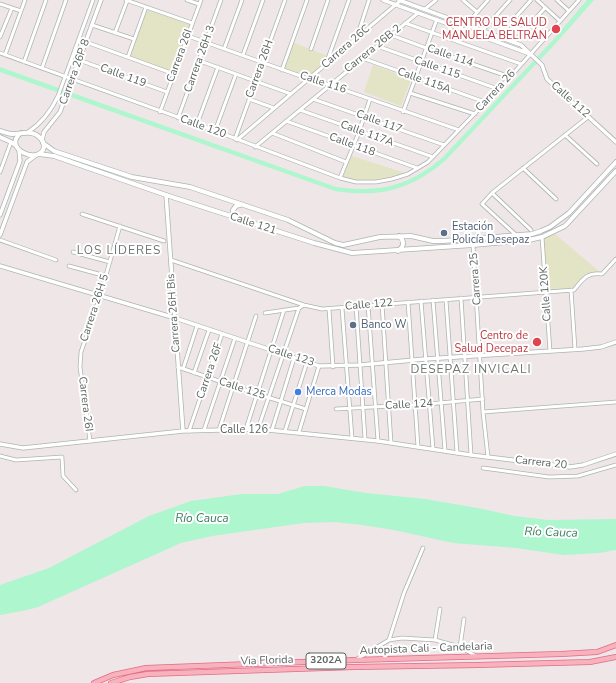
<!DOCTYPE html>
<meta charset="utf-8">
<style>
body{margin:0}
canvas{display:block;background:#eee6e7}
</style>
<canvas width="616" height="683"></canvas>
<script>
const c = document.querySelector('canvas').getContext('2d');
c.lineJoin = 'round';
function fillPath(path, color) {
  c.fillStyle = color;
  c.fill(path, 'evenodd');
}
function strokePath(path, color, width, dash) {
  c.strokeStyle = color;
  c.lineWidth = width;
  c.lineCap = dash ? 'butt' : 'round';
  c.setLineDash(dash || []);
  c.stroke(path);
}
function drawText(font, color, halo, rows, align = 'center') {
  c.font = font + ' "Nunito Sans",sans-serif';
  c.lineWidth = 4;
  c.setLineDash([]);
  c.textBaseline = 'middle';
  c.strokeStyle = halo;
  c.fillStyle = color;
  for (const [text, x, y, turn = 0] of rows) {
    c.save();
    c.translate(x, y);
    c.rotate((+turn || 0) * Math.PI / 180);
    c.textAlign = isNaN(turn) ? turn : align;
    if (halo) c.strokeText(text, 0, 0);
    c.fillText(text, 0, 0);
    c.restore();
  }
}
fillPath(new Path2D(`
 M146 7 192 23 174 74 128 57Z
 M292 42 328 56 326 64 309 79 282 70Z
 M373 65 411 79 401 106 364 92Z
 M349 155 408 174 376 182H356L340 178Z
 M555 234 602 274H590L574 290 546 292 542 239Z`), '#e3e3c5');
fillPath(new Path2D(`
 M587 0H594L556 43 446 160C411 190 380 198 335 191L0 72V67L336 187C379 193 410 186 443 157L553 40Z
 M305 486H324L366 493 425 499 483 509 514 516 548 520 616 519V550L599 553 564 555 516 548 453 543 394 530 362 525 334 522 304 523 212 536 181 543 38 607 27 610 0 615V585L49 568 149 516 191 501 242 494H278Z`), '#aef6ce');
const minor = new Path2D(`
 M126 0 192 23
 M187 0 199 4
 M463 0 477 12
 M537 0 560 21
 M557 0 569 11
 M0 4 21 11
 M425 9 436 0
 M405 23 521 64
 M92 25 134 39
 M466 25 488 0
 M482 31 510 0
 M115 33 127 1
 M391 35 426 48 510 77
 M188 36 309 79 330 85 459 130
 M0 37 12 8
 M357 37 369 0
 M498 37 531 0
 M86 42 174 74
 M514 42 545 8
 M377 46 498 89
 M224 49 242 0
 M311 49 328 0
 M0 53 197 124 340 178 356 182H376L392 179 408 174 428 162 510 77 579 0
 M5 55 25 0
 M243 55 263 0
 M128 57 146 7
 M362 58 485 102
 M79 60 167 92
 M200 61 291 94
 M24 62 46 0
 M326 64 349 0
 M42 68 66 0
 M282 70 307 0
 M410 93 475 114
 M249 99 274 108
 M313 99 444 145
 M300 110 433 157
 M160 112 201 0
 M403 112 437 19
 M178 118 221 0
 M286 121 417 168
 M197 124 218 67
 M215 131 236 74
 M28 132C42 123 51 111 58 96L93 0
 M272 133 346 162
 M565 135 597 164
 M235 139 285 0
 M237 140 401 0
 M255 147 418 13
 M523 168 556 199
 M0 172 11 142
 M340 178 359 132 370 99
 M492 193 531 230
 M82 214 164 241
 M516 235 482 204 492 193 588 117
 M542 237 550 351
 M0 240 56 260
 M473 245 483 412 488 457
 M73 252 110 262
 M171 260 304 305 322 309 574 290C583 279 587 272 602 274L616 259
 M69 266 106 276
 M571 290 575 349
 M461 298 471 455
 M433 300 445 451
 M446 300 457 453
 M421 301 433 449
 M408 302 418 447
 M382 304 391 443
 M368 305 378 441
 M356 306 365 439
 M342 308 352 438
 M329 309 333 367
 M265 313 299 308 304 305
 M178 367 257 394 306 409
 M183 369 197 326
 M194 373 209 330
 M336 409 428 404 483 399
 M483 412 616 402
 M246 429 284 310
 M258 429 299 308
 M204 430 235 338
 M219 430 256 316
 M272 430 294 358
 M189 431 222 334
 M285 431 307 362
 M299 432 319 366
 M90 441 80 367 81 352 100 296 120 226
 M0 456 16 460 62 457 63 476 76 490
 M483 468 549 477 578 476 616 465
 M389 640 404 593 423 548
 M435 640 440 609
 M460 647 464 619
 M357 659 389 640 402 638 435 640 460 647 476 656`);
const tertiary = new Path2D(`
 M383 0 530 54
 M399 0 521 45 542 65 547 79 616 142
 M42 140 44 132 60 112 101 0
 M166 195 183 431
 M0 215 20 161 19 150
 M0 235 27 162 36 155
 M0 266 175 318 319 366 360 365 425 359 583 349 601 347 616 342
 M0 444 23 448 183 431 258 429 378 441 471 455 570 467 583 465 616 454`);
const secondary = new Path2D(`
 M0 131C4 132 8 134 12 134 22 134 33 129 41 139 43 141 44 144 44 147 40 166 1 148 21 133
 M0 137 11 142 15 145
 M43 143 54 151 132 177 190 187 288 220 335 243 343 245 348 244 380 237 411 236 433 241H443L532 234 541 231 550 227 569 213 616 162
 M39 154 54 156 166 195 314 243 352 253 473 245 529 240 542 237 565 226 616 171
 M236 218 233 214V210L236 206 240 205
 M398 251C404 247 405 241 399 236`);
const primary = new Path2D(`
 M94 683 113 675 146 668 355 660 561 654 597 652 616 645
 M111 683 130 677 148 674 354 667 478 665 590 662 616 657`);
strokePath(minor, '#aeb4b2', 4.5);
strokePath(tertiary, '#aeb4b2', 5);
strokePath(secondary, '#aeb4b2', 5.5);
strokePath(primary, '#e36a8a', 6);
strokePath(minor, '#fff', 3);
strokePath(tertiary, '#fff', 3.5);
strokePath(secondary, '#fff', 4);
strokePath(primary, '#f7b2bc', 4.5);
for (const [x, y, r, color] of [
 [556,29,5,"#e0444e"],
 [444,233,4,"#5c6f8a"],
 [353,325,4,"#5c6f8a"],
 [537,342,5,"#e0444e"],
 [298,392,4,"#3f7fe0"]
]) {
  const dot = new Path2D();
  dot.arc(x, y, r, 0, 2 * Math.PI);
  c.fillStyle = color;
  c.fill(dot);
  strokePath(dot, '#fff', 1.5);
}
for (const [x, y, w] of [
 [326,661,40]
]) {
  const box = new Path2D();
  box.roundRect(x - w / 2, y - 8, w, 16, 3);
  c.fillStyle = '#fff';
  c.fill(box);
  strokePath(box, '#5d6461', 1);
}
drawText('bold 10px', '#5d6461', null, [
 ["3202A",326,661]
]);
drawText('11px', '#be3a42', '#fff', [
 ["CENTRO DE SALUD",547,23],
 ["MANUELA BELTRÁN",547,36],
 ["Centro de",528,336],
 ["Salud Decepaz",528,349]
], 'right');
drawText('11px', '#5d6461', '#fff', [
 ["Carrera 26C",346,47,-41],
 ["Carrera 26B 2",373,49,-39],
 ["Carrera 26I",180,56,-70],
 ["Calle 114",450,56,19],
 ["Carrera 26H 3",200,59,-70],
 ["Calle 115",437,68,19],
 ["Carrera 26H",260,69,-70],
 ["Carrera 26P 8",75,72,-70],
 ["Calle 119",123,76,20],
 ["Calle 115A",424,81,20],
 ["Calle 116",323,83,18],
 ["Carrera 26",496,91,-47],
 ["Calle 112",570,100,42],
 ["Calle 117",379,122,20],
 ["Calle 120",203,127,20],
 ["Calle 117A",367,134,20],
 ["Calle 118",352,145,20],
 ["Calle 121",253,224,18],
 ["Carrera 25",476,279,-94],
 ["Calle 120K",546,294,-94],
 ["Calle 122",369,305,-5],
 ["Carrera 26H 5",95,308,-72],
 ["Carrera 26H Bis",174,313,-94],
 ["Calle 123",291,356,18],
 ["Carrera 26F",210,371,-71],
 ["Calle 125",242,389,18],
 ["Carrera 26I",85,404,83],
 ["Calle 124",409,405,-3],
 ["Calle 126",244,430],
 ["Carrera 20",541,463,6],
 ["Autopista Cali - Candelaria",426,649,-2],
 ["Via Florida",267,661,-2]
]);
drawText('11px', '#4e5e75', '#fff', [
 ["Estación",452,227],
 ["Policía Desepaz",452,240],
 ["Banco W",361,325]
], 'left');
drawText('11px', '#366cbe', '#fff', [
 ["Merca Modas",306,392]
], 'left');
c.letterSpacing = '1px';
drawText('12px', '#6e7672', '#fff', [
 ["LOS LÍDERES",119,251],
 ["DESEPAZ INVICALI",471,370]
]);
c.letterSpacing = '0px';
drawText('italic 12px', '#3b7d5e', '#fff', [
 ["Río Cauca",202,519],
 ["Río Cauca",551,533,2]
]);
</script>
